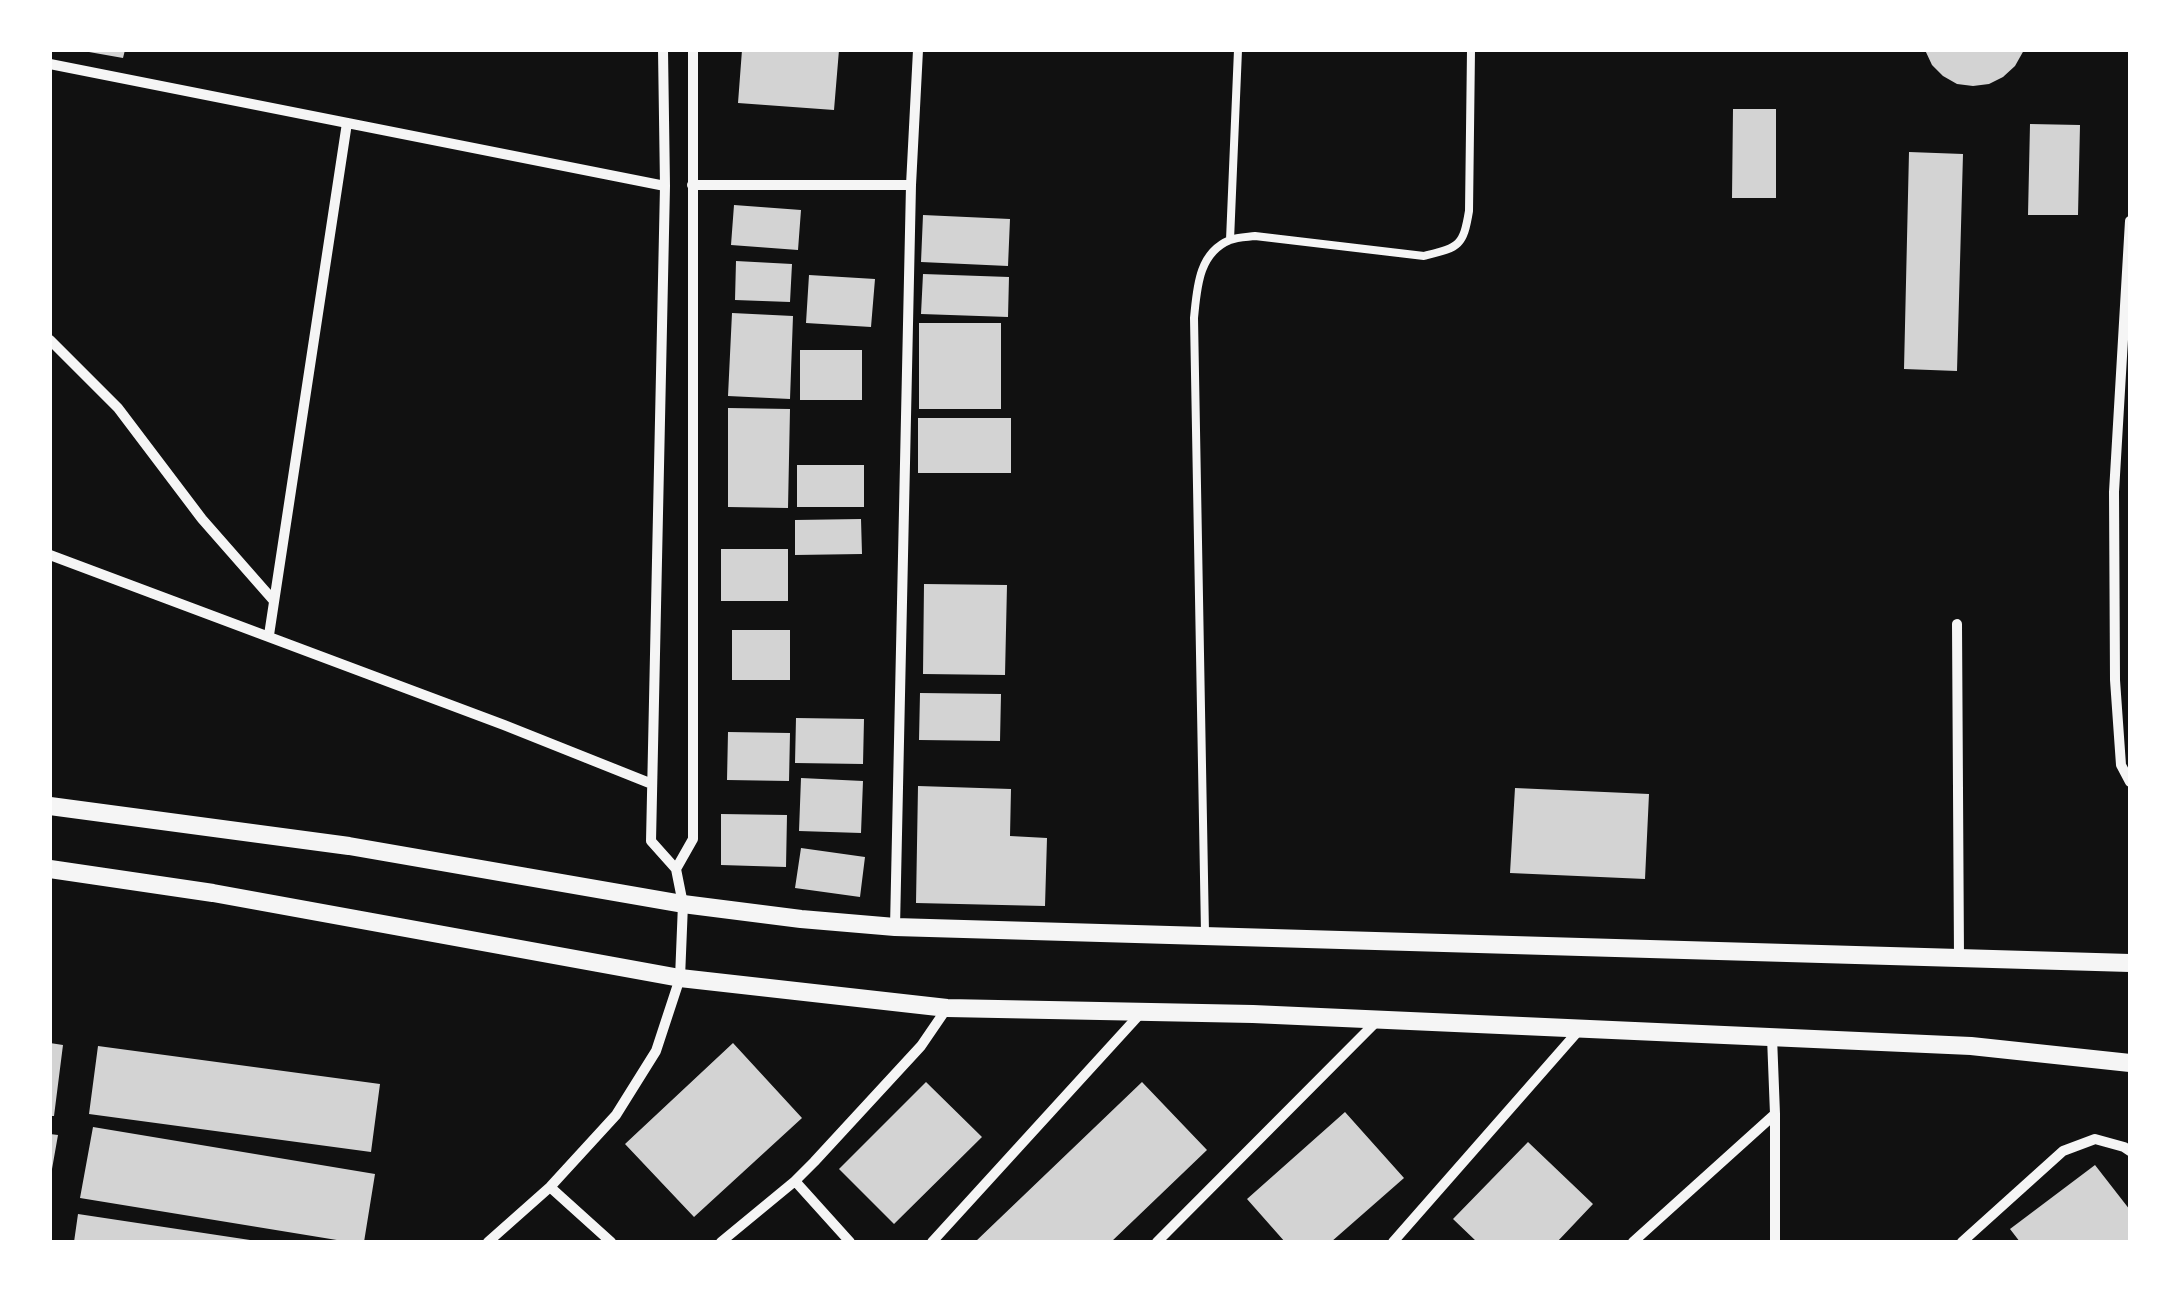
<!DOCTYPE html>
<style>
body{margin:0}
#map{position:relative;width:2180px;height:1292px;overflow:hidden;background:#111;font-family:"Open Sans",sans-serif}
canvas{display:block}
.frame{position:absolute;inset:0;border:52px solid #fff;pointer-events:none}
</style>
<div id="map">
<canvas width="2180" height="1292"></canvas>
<div class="frame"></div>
</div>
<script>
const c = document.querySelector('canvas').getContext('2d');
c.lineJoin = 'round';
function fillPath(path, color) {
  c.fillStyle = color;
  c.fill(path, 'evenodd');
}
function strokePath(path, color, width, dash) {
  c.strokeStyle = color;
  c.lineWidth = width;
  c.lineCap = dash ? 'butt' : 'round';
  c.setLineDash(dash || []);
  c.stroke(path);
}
fillPath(new Path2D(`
 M89 50H125L123 58 89 52Z
 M742 50H839L834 110 738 103Z
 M1925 50H2024L2015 66 2003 77 1989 84 1973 86 1957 84 1943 76 1932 65Z
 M1733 109H1776V198H1732Z
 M2030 124 2080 125 2078 215H2028Z
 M1909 152 1963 154 1957 371 1904 369Z
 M734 205 801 210 798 250 731 245Z
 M923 215 1010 219 1008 266 921 262Z
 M736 261 792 264 790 302 735 300Z
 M923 274 1009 277 1008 317 921 314Z
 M809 275 875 279 871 327 806 323Z
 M732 313 793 316 790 399 728 396Z
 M919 323H1001V409H919Z
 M800 350H862V400H800Z
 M728 408 790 409 788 508 728 507Z
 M918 418H1011V473H918Z
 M797 465H864V507H797Z
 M861 519 862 554 795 555V520Z
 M721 549H788V601H721Z
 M924 584 1007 585 1005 675 923 674Z
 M732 630H790V680H732Z
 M920 693 1001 694 1000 741 919 740Z
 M796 718 864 719 863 764 795 763Z
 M728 732 790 733 789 781 727 780Z
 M801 778 863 781 861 833 799 831Z
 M918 786 1011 789 1010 836 1047 838 1045 906 916 903Z
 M1515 788 1649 794 1645 879 1510 873Z
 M721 814 787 815 786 867 721 865Z
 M801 848 865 857 860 897 795 888Z
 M50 1043 63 1045 54 1116H50Z
 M733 1043 802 1118 694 1217 625 1144Z
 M98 1046 380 1084 371 1152 89 1114Z
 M926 1082 982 1137 894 1224 839 1169Z
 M1142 1082 1207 1150 1111 1242H975Z
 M1345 1112 1404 1178 1331 1242H1285L1247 1199Z
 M93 1127 375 1174 364 1242H349L80 1198Z
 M50 1134 58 1135 52 1169H50Z
 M1528 1142 1593 1204 1557 1242H1477L1453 1219Z
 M2095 1165 2130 1210V1242H2020L2010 1229Z
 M78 1214 250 1240V1242H74Z`), '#d3d3d3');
strokePath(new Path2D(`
 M1230 240 1238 50
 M1205 933 1194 318C1197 289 1198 253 1230 240 1237 237 1247 237 1255 236L1424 256C1459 247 1463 247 1469 211L1471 50`), '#f5f5f5', 8);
strokePath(new Path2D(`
 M50 64 665 186
 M692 185H911
 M2130 221 2114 492 2115 680 2121 765 2130 782
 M50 340 118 408 202 519 274 601
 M50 555 504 725 652 784
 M1957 624 1959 957
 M269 635 347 123
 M676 869 693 839V50
 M895 927 911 185 918 50
 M1772 1037 1775 1114V1242
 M795 1181 850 1242
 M550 1187 611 1242
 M488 1242 550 1187 616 1115 656 1051 680 978 683 904 676 869 651 841 665 186 663 50
 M721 1242 795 1181 814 1162 921 1046 947 1008
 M932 1242 1141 1013
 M1157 1242 1377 1021
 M1393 1242 1580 1029
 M1633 1242 1775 1114
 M1962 1242 2063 1151 2095 1139 2124 1147 2130 1151`), '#f5f5f5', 10);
strokePath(new Path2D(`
 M50 806 349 846 683 904 801 919 895 927 2130 963
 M50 869 213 893 680 978 947 1008 1253 1014 1971 1046 2130 1063`), '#f5f5f5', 18);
</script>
